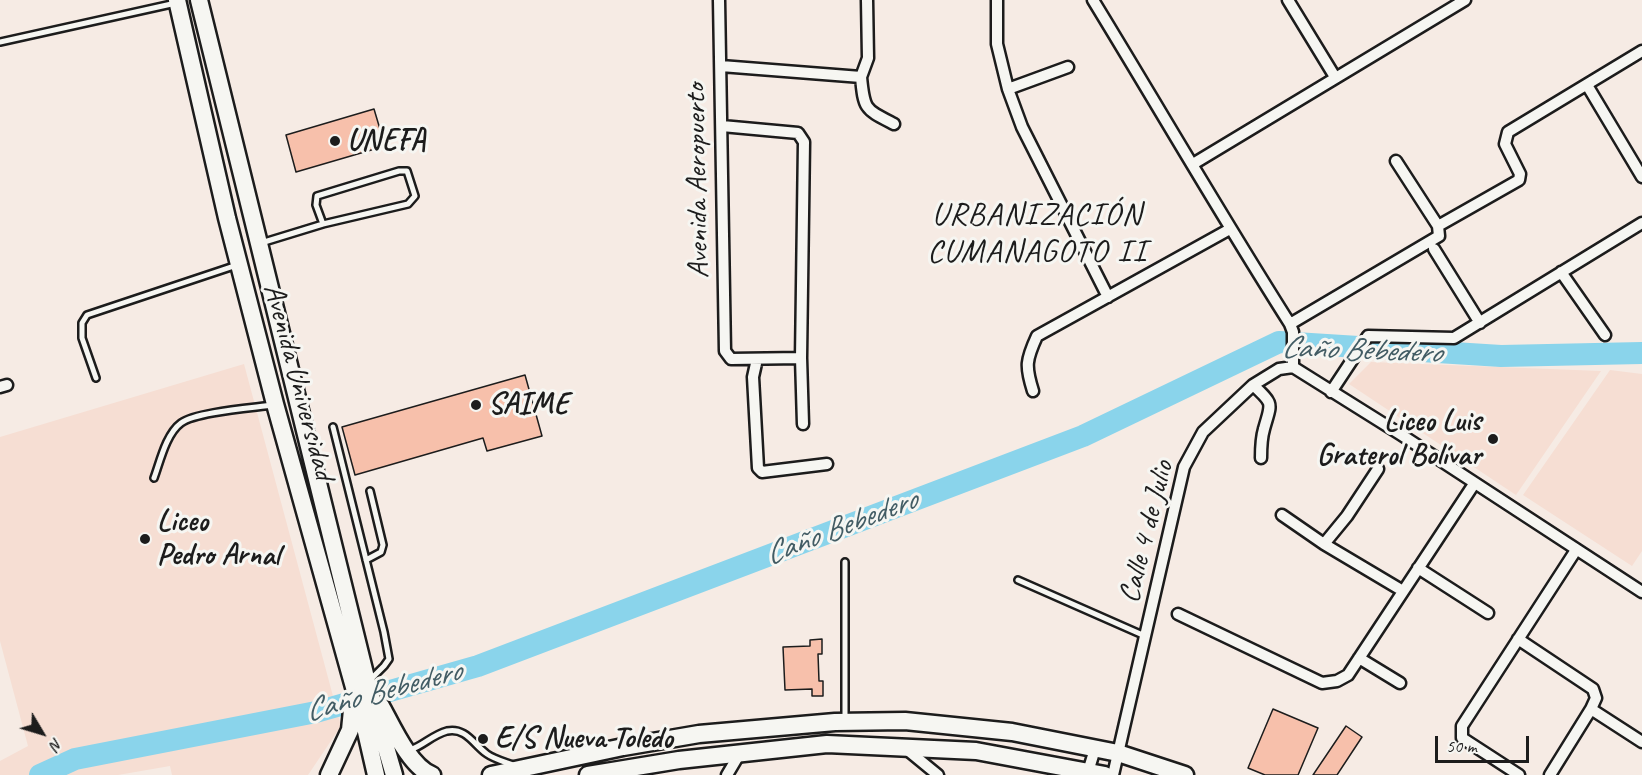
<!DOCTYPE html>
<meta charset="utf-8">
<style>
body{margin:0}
#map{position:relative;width:1642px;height:775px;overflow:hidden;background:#f6ebe4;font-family:Caveat,sans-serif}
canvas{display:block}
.north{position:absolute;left:12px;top:703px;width:60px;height:60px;-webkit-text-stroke:4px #f6f6f2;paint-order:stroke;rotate:128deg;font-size:16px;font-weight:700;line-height:24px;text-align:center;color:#1c1c1c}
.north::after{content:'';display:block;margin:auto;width:21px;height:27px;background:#1c1c1c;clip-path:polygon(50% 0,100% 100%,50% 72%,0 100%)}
.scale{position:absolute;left:1435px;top:736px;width:94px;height:27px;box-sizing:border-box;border:3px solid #1c1c1c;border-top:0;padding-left:8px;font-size:18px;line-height:21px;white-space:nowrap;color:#1c1c1c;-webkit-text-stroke:4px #f6f6f2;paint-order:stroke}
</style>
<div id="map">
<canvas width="1642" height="775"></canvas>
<div class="north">N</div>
<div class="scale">50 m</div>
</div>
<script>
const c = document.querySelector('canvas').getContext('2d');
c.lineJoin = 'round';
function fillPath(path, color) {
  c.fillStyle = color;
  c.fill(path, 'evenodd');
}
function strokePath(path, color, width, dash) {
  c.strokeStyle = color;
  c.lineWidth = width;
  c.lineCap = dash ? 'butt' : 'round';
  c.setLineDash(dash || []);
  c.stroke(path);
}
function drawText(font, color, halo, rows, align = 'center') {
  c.font = font + ' Caveat,sans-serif';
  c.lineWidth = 6;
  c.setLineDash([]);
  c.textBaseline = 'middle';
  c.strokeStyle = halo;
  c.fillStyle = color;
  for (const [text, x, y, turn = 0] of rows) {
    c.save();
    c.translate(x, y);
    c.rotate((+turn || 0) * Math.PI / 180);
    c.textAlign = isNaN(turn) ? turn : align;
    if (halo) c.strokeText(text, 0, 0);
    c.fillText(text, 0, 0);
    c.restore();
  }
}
fillPath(new Path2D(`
 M1371 362 1601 371 1516 495 1349 384Z
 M244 364 341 726 308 775H172L170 766 118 775H0V761L28 746 0 641V437Z
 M1610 370 1642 374V551L1632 566 1523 495Z`), '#f6ded3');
strokePath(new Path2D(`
 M40 775 75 759 316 712 478 666 1083 436 1279 342 1501 356 1642 353`), '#8ad4eb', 22);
const building = new Path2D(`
 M374 109 385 146 296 172 286 135Z
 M525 375 542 436 487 451 483 438 355 475 342 427Z
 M822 639V654H818L819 681H823V696H812V689L785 690 783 647 810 646V640Z
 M1273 709 1318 728 1298 775H1265L1248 768Z
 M1346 726 1362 737 1337 775H1313Z`);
fillPath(building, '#f7c0ab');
strokePath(building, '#1c1c1c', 1.5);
const lane = new Path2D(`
 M0 42 176 3
 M261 243 323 224 408 204 415 196 407 171H399L317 196 316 205 323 224
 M96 378 82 338V323L87 315 237 265
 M333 427 384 632 389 659 384 666 369 681
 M154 478C160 462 166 434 181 423 196 412 252 408 273 405
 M366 560 381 552 383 545 370 491
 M845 562V720
 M1018 580 1145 636
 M410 750C423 746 432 735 447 731 466 727 474 745 487 754 494 759 505 762 513 765`);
const street = new Path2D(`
 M719 0 725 351 731 359 801 358
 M997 0V44L1008 89 1022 127 1108 297
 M1093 0C1159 108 1222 217 1290 324L1293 332V367
 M1288 0 1335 77
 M721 66 861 77C864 110 865 109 894 124
 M861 77 868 58 867 0
 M1587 85 1642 177
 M1008 89 1068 67
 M722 126 798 133 804 142 801 358 803 424
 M1193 164 1465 0
 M1438 226 1519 180 1520 174 1505 144 1508 132 1642 51
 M1434 249 1480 323
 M1561 272 1605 335
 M1290 324 1439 236 1438 226 1396 161
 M757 359 753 377 758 468 762 472 827 464
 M1253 385C1275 405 1271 403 1264 429 1261 439 1261 448 1261 458
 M0 387 7 385
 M1033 391C1025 366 1026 360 1037 336L1230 229
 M1331 392 1368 336 1454 338 1642 223
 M1282 515 1324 544 1403 591
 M1324 544 1347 516 1378 469
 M1418 568 1488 613
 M1178 614 1322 683 1337 681 1348 675 1474 484
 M1518 639 1593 689 1596 698 1591 709
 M1359 658 1400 683
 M905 748 938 775
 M727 775 740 753
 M1087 775 1095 749
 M1113 775 1184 467 1203 432 1253 385 1279 369 1293 367 1400 434 1642 592
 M1519 775 1462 738V726L1576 550
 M1550 775 1591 709 1642 742`);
const primary = new Path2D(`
 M177 0 227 218 275 404 364 723 376 775
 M199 0 367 682 394 775
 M381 706C392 726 410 767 432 775
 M329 775 350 730 353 700
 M491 775 623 747 699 734 835 722 905 721 1012 732 1118 753 1185 775
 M588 775 679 760 827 744 976 751 1105 775`);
strokePath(lane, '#1c1c1c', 10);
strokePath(street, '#1c1c1c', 15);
strokePath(primary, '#1c1c1c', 21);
strokePath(lane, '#f6f6f2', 5);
strokePath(street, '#f6f6f2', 10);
strokePath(primary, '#f6f6f2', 16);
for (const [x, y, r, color] of [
 [335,141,6,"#1c1c1c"],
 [476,405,6,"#1c1c1c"],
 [1493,439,6,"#1c1c1c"],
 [145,539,6,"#1c1c1c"],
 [483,739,6,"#1c1c1c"]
]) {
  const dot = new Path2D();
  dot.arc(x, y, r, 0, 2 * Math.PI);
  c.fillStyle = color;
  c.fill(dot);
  strokePath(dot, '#f6f6f2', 2);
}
drawText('bold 30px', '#1c1c1c', '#f6f6f2', [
 ["UNEFA",347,141],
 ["SAIME",488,405],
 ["Liceo Luis",1481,422,"right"],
 ["Graterol Bolívar",1481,456,"right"],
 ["Liceo",157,522],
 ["Pedro Arnal",157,556],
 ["E/S Nueva Toledo",495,739]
], 'left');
drawText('30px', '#1c1c1c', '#f6f6f2', [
 ["Avenida Aeropuerto",698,181,-91],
 ["Avenida Universidad",298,382,75],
 ["Calle 4 de Julio",1147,532,-76]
]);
c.letterSpacing = '1.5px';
drawText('32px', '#1c1c1c', '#f6f6f2', [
 ["URBANIZACIÓN",1037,216],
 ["CUMANAGOTO II",1037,253]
]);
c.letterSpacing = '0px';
drawText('italic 32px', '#425c64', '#f6f6f2', [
 ["Caño Bebedero",1361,351,2],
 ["Caño Bebedero",841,528,-21],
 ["Caño Bebedero",383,692,-15]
]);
</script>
